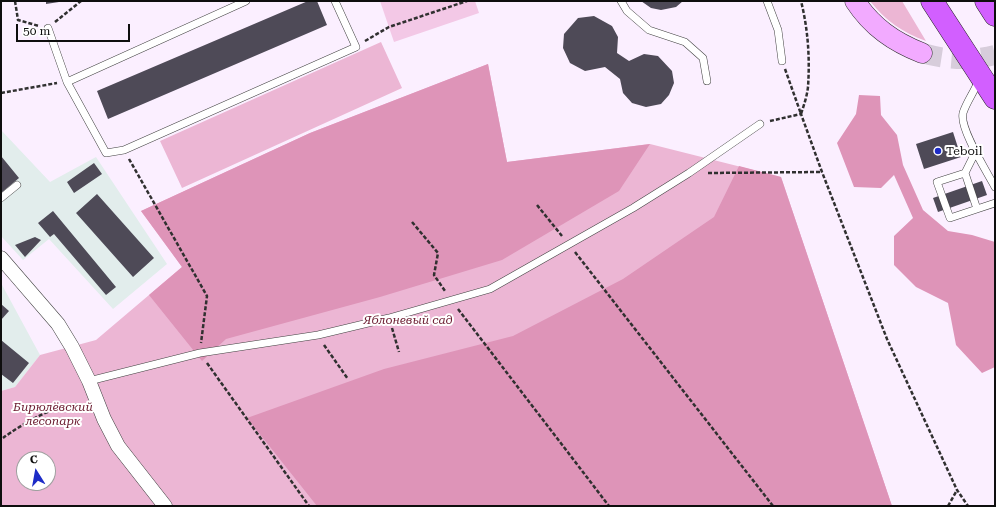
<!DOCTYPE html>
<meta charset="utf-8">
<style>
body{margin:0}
#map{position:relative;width:996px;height:507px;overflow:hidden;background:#fbefff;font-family:"Roboto Serif",serif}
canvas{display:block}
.frame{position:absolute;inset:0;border:2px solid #0e0e0e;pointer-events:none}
.north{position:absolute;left:16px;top:451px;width:40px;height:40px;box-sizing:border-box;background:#fff;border:1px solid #9f9f9f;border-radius:50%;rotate:349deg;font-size:11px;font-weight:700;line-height:16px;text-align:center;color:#0e0e0e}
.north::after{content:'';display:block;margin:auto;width:14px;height:18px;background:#1d2cc7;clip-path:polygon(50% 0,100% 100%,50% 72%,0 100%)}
.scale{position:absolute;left:16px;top:24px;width:114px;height:18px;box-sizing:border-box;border:2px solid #0e0e0e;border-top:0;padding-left:5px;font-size:12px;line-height:14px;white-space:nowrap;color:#0e0e0e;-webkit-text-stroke:3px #fff;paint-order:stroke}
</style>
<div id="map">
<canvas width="996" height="507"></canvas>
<div class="frame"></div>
<div class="north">С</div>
<div class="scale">50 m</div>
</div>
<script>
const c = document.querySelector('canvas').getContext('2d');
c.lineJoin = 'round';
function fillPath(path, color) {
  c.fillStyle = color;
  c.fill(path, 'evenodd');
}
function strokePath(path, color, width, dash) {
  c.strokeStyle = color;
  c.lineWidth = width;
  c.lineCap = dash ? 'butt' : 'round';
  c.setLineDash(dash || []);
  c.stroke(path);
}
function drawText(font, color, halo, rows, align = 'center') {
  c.font = font + ' "Roboto Serif",serif';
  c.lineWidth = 4;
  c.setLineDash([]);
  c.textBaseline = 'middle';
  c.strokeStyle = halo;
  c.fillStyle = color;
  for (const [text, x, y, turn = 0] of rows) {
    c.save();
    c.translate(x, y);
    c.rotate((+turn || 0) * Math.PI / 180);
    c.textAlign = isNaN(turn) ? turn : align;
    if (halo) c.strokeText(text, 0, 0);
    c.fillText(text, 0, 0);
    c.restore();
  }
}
fillPath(new Path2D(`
 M1 130 50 182 96 157 167 264 113 309 49 239 23 260 1 236Z
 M1 283 40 355 15 387 1 391Z`), '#e2edec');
fillPath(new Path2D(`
 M870 1H902L926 41C903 33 885 20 870 1Z
 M381 42 402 88 182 188 160 141Z
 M488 64 507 162 650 144 781 177 892 506H1V391L15 387 40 355 96 340 182 267 141 211 310 133ZM24 459H48V483H24Z`), '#ecb6d4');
fillPath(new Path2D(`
 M488 64 507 162 650 144 619 191 502 260 380 297 226 339 202 361 149 295 182 267 141 211 310 133Z
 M859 95 880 96 881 115 897 135 903 165 923 210 948 231 972 235 995 242V367L982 373 956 345 948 303 916 287 894 265V236L913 218 894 175 881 188 854 187 837 143 856 114Z
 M739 166 781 177 892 506H317L247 418 384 369 513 336 623 279 714 217Z`), '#de94b8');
fillPath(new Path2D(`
 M380 1H475L479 13 394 42Z`), '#f3c8e6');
fillPath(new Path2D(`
 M46 1H59V2L46 4Z
 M308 1H317L327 25 108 119 97 91Z
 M641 1H683L676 7 661 10 651 8Z
 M594 16 612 26 618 37 617 53 629 61 644 54 658 56 672 71 674 83 669 95 661 104 646 107 632 103 623 93 620 79 605 67 585 71 570 63 563 48 564 34 578 18Z
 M953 132 961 157 924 169 916 144Z
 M1 156 19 178 1 193Z
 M94 163 102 174 74 193 67 182Z
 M982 181 987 195 938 212 933 198Z
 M97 194 154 258 133 277 76 213Z
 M53 211 116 287 106 295 54 234 50 237 38 223Z
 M35 237 41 240 25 257 15 245Z
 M1 304 9 311 1 320Z
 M1 340 29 363 13 383 1 374Z`), '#4e4a57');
strokePath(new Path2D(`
 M922 53C947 60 970 61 995 55`), '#d7cddb', 20, [20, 10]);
const lane = new Path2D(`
 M621 1 627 11 649 30 685 42 703 58 707 81
 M767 1 778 30 782 61
 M48 28 67 82 106 153 124 150 356 47 335 1
 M67 82 246 1
 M978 82C974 92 966 103 963 113 959 128 987 172 995 187
 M976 151 965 173 977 209 995 203
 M965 173 937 182 950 218 977 209
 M1 198 17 185
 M89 381 200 353 318 335 389 318 490 289 633 208 689 173 760 124`);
const street = new Path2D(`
 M1 258 58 324 72 347 89 381 104 419 118 446 165 506`);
const secondary = new Path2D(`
 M855 1C872 27 894 42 922 53`);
const primary = new Path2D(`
 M932 1 995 98
 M986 1 995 15`);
strokePath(lane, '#414141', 8);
strokePath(street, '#414141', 15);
strokePath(secondary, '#303030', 21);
strokePath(primary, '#1f1f1f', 23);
strokePath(new Path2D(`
 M15 1 18 20 39 26
 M55 22 81 1
 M365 41 389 27 467 1
 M785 69 801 114C804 105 807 96 808 87 810 58 808 29 801 1
 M1 93 57 83
 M770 121 801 114 822 172 887 339 957 490 968 506
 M129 159 207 296 201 343
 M708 173 822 172
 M537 205 562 236
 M412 222 438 253 434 275 445 291
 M575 252 773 506
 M458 309 609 506
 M392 328 399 352
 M324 345 348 379
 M207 363 309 506
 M3 438C19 426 64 398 84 406
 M948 506 957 490`), '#303030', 2.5, [4, 2]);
strokePath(lane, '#fff', 7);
strokePath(street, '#fff', 14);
strokePath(secondary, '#f2aaff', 20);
strokePath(primary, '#d25fff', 22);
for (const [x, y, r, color] of [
 [938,151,4,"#1d2cc7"]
]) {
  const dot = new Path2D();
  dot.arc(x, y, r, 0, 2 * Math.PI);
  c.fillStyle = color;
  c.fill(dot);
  strokePath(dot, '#fff', 1.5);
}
drawText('12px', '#0e0e0e', '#fff', [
 ["Teboil",946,151]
], 'left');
drawText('italic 12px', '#6a1a2e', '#fff', [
 ["Яблоневый сад",408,320],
 ["Бирюлёвский",53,407],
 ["лесопарк",53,421]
]);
</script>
